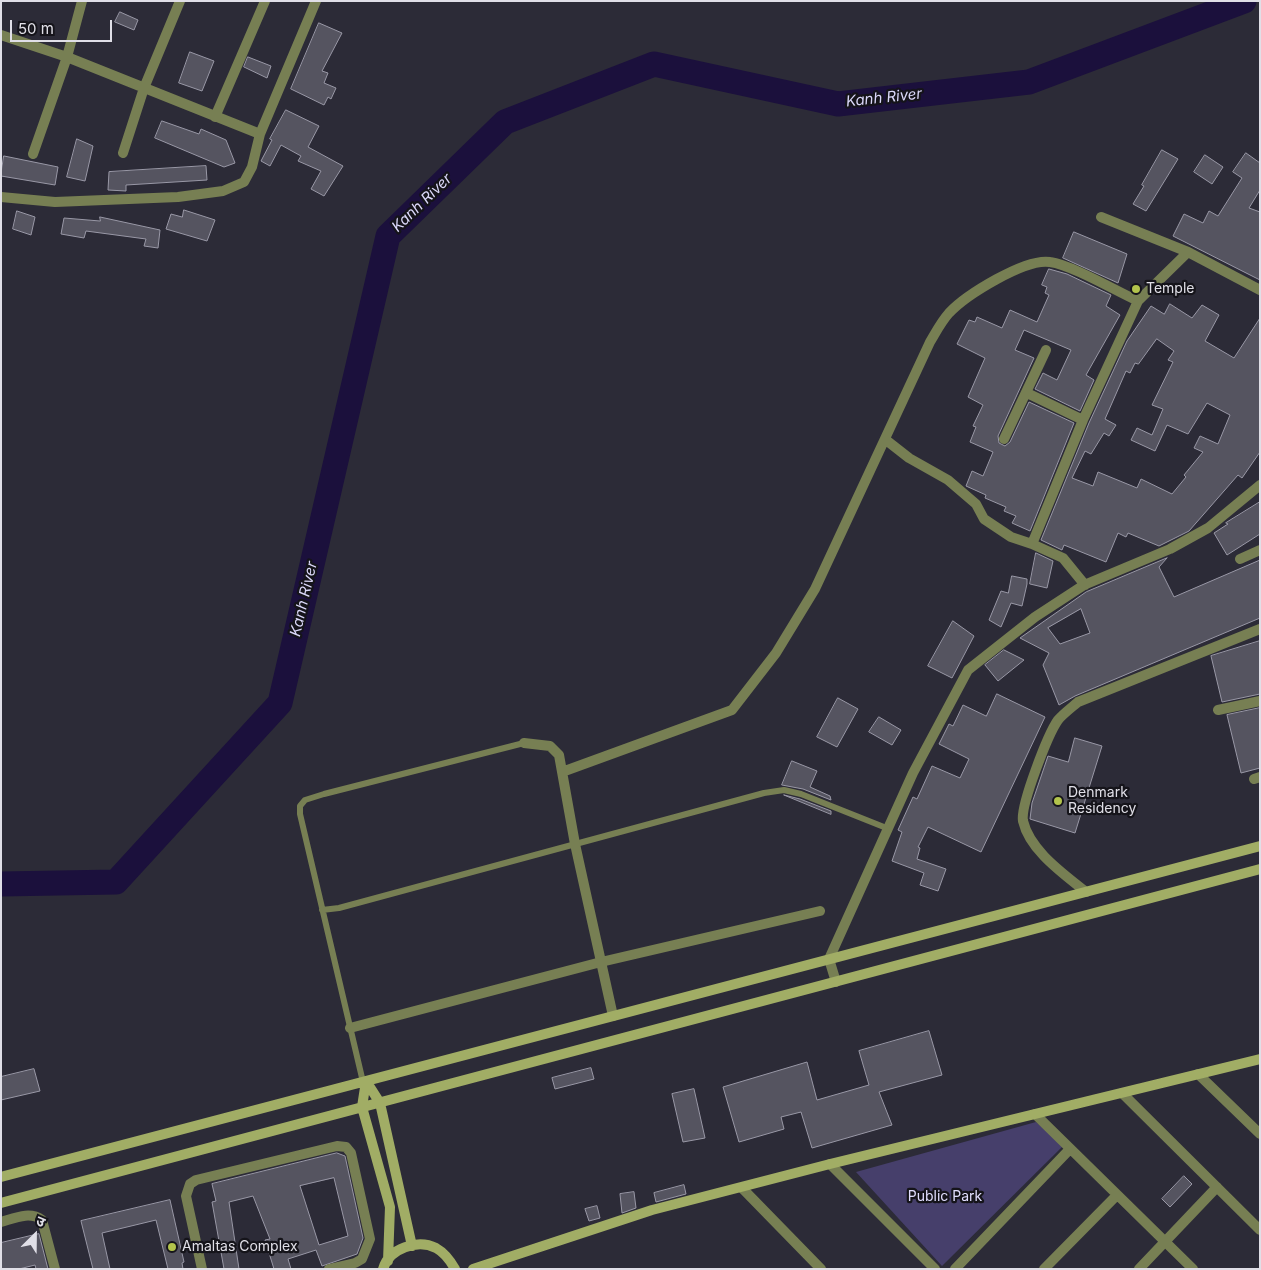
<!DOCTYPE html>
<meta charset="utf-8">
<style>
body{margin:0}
#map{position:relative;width:1261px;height:1270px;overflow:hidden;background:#2c2b37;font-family:Inter,"Noto Sans Devanagari",sans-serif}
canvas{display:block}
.frame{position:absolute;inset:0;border:2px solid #e0dfe7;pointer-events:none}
.north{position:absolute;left:10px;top:1210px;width:50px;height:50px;-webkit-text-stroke:4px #15141a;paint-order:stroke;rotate:23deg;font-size:14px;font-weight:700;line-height:20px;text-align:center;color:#e0dfe7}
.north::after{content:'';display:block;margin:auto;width:18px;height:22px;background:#e0dfe7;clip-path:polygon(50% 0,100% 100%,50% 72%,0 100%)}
.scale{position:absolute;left:10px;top:20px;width:102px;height:22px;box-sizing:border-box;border:2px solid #e0dfe7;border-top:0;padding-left:6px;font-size:15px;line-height:18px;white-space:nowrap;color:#e0dfe7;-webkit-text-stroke:4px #15141a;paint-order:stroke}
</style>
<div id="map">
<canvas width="1261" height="1270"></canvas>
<div class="frame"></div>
<div class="north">उ</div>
<div class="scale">50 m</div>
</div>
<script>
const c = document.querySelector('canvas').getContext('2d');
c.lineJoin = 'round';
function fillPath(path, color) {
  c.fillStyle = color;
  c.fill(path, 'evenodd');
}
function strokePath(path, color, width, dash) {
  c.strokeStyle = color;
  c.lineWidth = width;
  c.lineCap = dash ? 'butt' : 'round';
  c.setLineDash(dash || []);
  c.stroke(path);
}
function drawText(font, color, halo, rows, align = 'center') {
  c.font = font + ' Inter,sans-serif';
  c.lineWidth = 4.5;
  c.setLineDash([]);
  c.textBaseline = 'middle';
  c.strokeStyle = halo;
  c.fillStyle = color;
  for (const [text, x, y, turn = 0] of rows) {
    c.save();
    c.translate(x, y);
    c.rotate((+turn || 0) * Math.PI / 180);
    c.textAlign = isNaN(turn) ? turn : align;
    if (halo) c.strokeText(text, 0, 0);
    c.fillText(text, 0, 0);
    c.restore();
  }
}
fillPath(new Path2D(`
 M1036 1122 1064 1145 942 1266 856 1172Z`), '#463f6b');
strokePath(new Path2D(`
 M1 884 116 882 280 703 388 236 505 122 654 64 838 104 1029 82 1244 1`), '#1b103c', 25);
const building = new Path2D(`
 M120 12 138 20 134 30 115 22Z
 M319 23 342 33 322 71 328 73 324 83 336 88 331 99 328 97 324 105 291 89Z
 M190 52 214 61 202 91 179 83Z
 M248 57 271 66 267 78 244 67Z
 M286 110 319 126 308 147 343 166 324 196 311 189 321 171 298 161 301 156 281 145 270 166 261 161 272 140 270 139Z
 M162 121 199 134 201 129 226 140 235 163 224 167 155 138Z
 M77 139 93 146 85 181 67 177Z
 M1162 150 1178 159 1146 211 1133 204 1144 186 1142 185Z
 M1246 153 1260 163V190L1249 208 1260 212V280L1173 236 1184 214 1203 223 1209 211 1218 216 1242 178 1233 172Z
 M1205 155 1223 167 1212 184 1194 172Z
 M4 156 58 167 55 185 1 176Z
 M206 166 207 180 126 185V191L108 190 109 172Z
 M184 210 215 220 207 241 166 229 171 214 182 217Z
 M17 211 35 217 31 235 13 229Z
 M100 217 160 230 158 248 144 246 146 239 86 231 84 238 61 234 64 218 100 221Z
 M1074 232 1127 254 1118 283 1063 258Z
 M1049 269 1067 274 1111 295 1106 306 1120 315 1086 375 1094 380 1080 411 1035 389 1043 373 1057 380 1071 350 1024 330 1015 350 1034 358 998 436 999 443 1005 446 1010 442 1029 402 1074 423 1030 531 1012 523 1016 516 1004 511 1006 507 985 498 986 495 966 486 972 471 983 476 993 452 970 442 976 427 973 426 983 405 968 397 985 358 957 344 969 320 975 322 977 317 1002 328 1010 310 1037 322 1049 295 1045 293 1047 287 1042 285Z
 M1170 304 1192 318 1202 305 1219 315 1205 341 1234 358 1260 318V452L1242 478 1238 475 1189 531 1159 546 1128 533 1126 537 1118 533 1106 562 1064 545 1062 550 1041 540 1089 423 1127 341 1151 306 1164 314ZM1157 339 1174 351 1168 360 1173 362 1152 405 1163 409 1152 435 1137 428 1131 440 1155 451 1167 425 1188 434 1207 403 1230 415 1218 444 1200 436 1194 448 1203 452 1184 475 1186 477 1172 494 1141 479 1137 488 1098 472 1093 486 1072 478 1085 451 1091 454 1104 433 1109 436 1116 425 1105 419 1126 371 1130 373 1135 363 1138 364Z
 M1260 502V534L1227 555 1214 533 1228 524 1226 523Z
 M1036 553 1053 561 1047 588 1030 584Z
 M1167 558 1159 567 1174 597 1260 560V618L1075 696 1059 705 1043 665 1049 653 1020 638 1086 592ZM1081 609 1090 633 1060 644 1048 628Z
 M1012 576 1027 579V584L1022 606 1011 603 1001 627 989 620 1001 591 1008 593Z
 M953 621 974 636 952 678 928 666Z
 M1260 641V694L1222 702 1211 656Z
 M1004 650 1024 660 998 681 985 665Z
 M997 694 1045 717 981 852 928 827 918 847 920 848 917 859 946 869 938 891 920 885 924 873 892 861 902 832 898 830 913 797 917 799 932 766 960 778 969 759 939 744 949 724 953 726 963 705 986 716Z
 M838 698 858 709 837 747 817 737Z
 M1260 708V768L1241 773 1227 715Z
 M879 717 901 730 892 745 869 732Z
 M1075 738 1102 746 1075 833 1030 819 1032 803 1048 756 1068 762Z
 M792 761 817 771 810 787 830 796 831 800 803 789 782 785Z
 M784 795 800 799 831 811V814Z
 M929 1031 942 1075 879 1092 892 1125 812 1148 801 1112 781 1117 784 1129 739 1142 723 1087 807 1062 817 1100 869 1085 859 1051Z
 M591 1068 594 1079 555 1089 552 1078Z
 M34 1069 40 1091 1 1100V1077Z
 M694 1089 705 1138 683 1142 672 1094Z
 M337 1153 345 1156 363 1238 357 1254 322 1266 316 1250 288 1259 291 1269H274L265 1240 270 1239 253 1196 229 1202 239 1269H224L212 1202 216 1201 212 1184ZM334 1178 348 1236 319 1245 300 1186Z
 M1184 1176 1192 1184 1170 1207 1162 1199Z
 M684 1185 686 1194 656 1202 654 1193Z
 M634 1192 636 1208 622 1213 620 1194Z
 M170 1200 184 1262 182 1263 183 1269H168L156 1220 102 1233 110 1269H93L81 1221Z
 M597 1206 600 1218 589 1221 585 1209Z
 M39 1234 48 1269H36L35 1265 19 1269H1V1243Z`);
fillPath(building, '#555460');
strokePath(building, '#9998a6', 1);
strokePath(new Path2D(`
 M322 910 339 908 764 793 784 790 801 794 889 829
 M363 1082 300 814V806L305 800 324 794 524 743`), '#777f53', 6);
strokePath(new Path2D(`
 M1 35 67 57 260 134
 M215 117 265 1
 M123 153 144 88 180 1
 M33 154 67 57 82 1
 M1 197 55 202 178 197 223 191 244 182 252 167 260 134 316 1
 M1101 217 1188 252 1260 290
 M1027 393 1083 420
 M1004 439 1046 350
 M886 440 909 458 948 480 976 504 984 519 1011 537 1032 544
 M1240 559 1260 550
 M1085 585 1063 558 1032 544 1083 420 1138 301 1188 252
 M1218 710 1260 701
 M524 743 550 746 559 755 575 844 613 1016
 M562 772 732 710 776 653 815 589 930 342C936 332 941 322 949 313 966 295 1025 258 1050 262 1072 265 1116 291 1138 301
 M1254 779 1260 777
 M1086 892C1064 874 1030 851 1023 821 1020 806 1048 734 1058 720 1063 714 1071 708 1078 702L1260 629
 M836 982 829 959 913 773 968 670 1035 617 1084 585 1170 549 1208 528 1260 485
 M350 1028 601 962 820 911
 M1198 1074 1260 1134
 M1122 1093 1260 1230
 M1035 1114 1193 1269
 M830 1164 935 1269
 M742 1188 821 1269
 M1 1222C15 1218 30 1211 42 1220L55 1269
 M202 1269 186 1196 190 1184 196 1180 337 1146 346 1147 351 1153 370 1239 362 1259 355 1263 329 1269
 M955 1269 1070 1149
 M1044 1269 1117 1195
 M1139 1269 1217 1187`), '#777f53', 10);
strokePath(new Path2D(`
 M366 1081 362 1107 390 1207 388 1261
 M366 1081 380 1103 412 1246
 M1 1177 1260 846
 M1 1203 1260 869
 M383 1269C389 1248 418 1239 436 1248 445 1253 450 1260 455 1269
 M473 1269 652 1210 830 1164 1260 1059`), '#a1ad65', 10);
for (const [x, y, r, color] of [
 [1136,289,5,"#b2c34c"],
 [1058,801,5,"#b2c34c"],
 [172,1247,5,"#b2c34c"]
]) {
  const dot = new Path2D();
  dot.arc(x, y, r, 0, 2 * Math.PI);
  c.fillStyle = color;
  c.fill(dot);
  strokePath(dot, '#15141a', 2);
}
drawText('14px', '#e0dfe7', '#15141a', [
 ["Temple",1146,289],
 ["Denmark",1068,793],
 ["Residency",1068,809],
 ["Amaltas Complex",182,1247]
], 'left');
drawText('14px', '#e1defe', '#15141a', [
 ["Public Park",945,1197]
]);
drawText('italic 15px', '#dbd8f9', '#15141a', [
 ["Kanh River",884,98,-6],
 ["Kanh River",422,203,-44],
 ["Kanh River",304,599,-77]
]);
</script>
